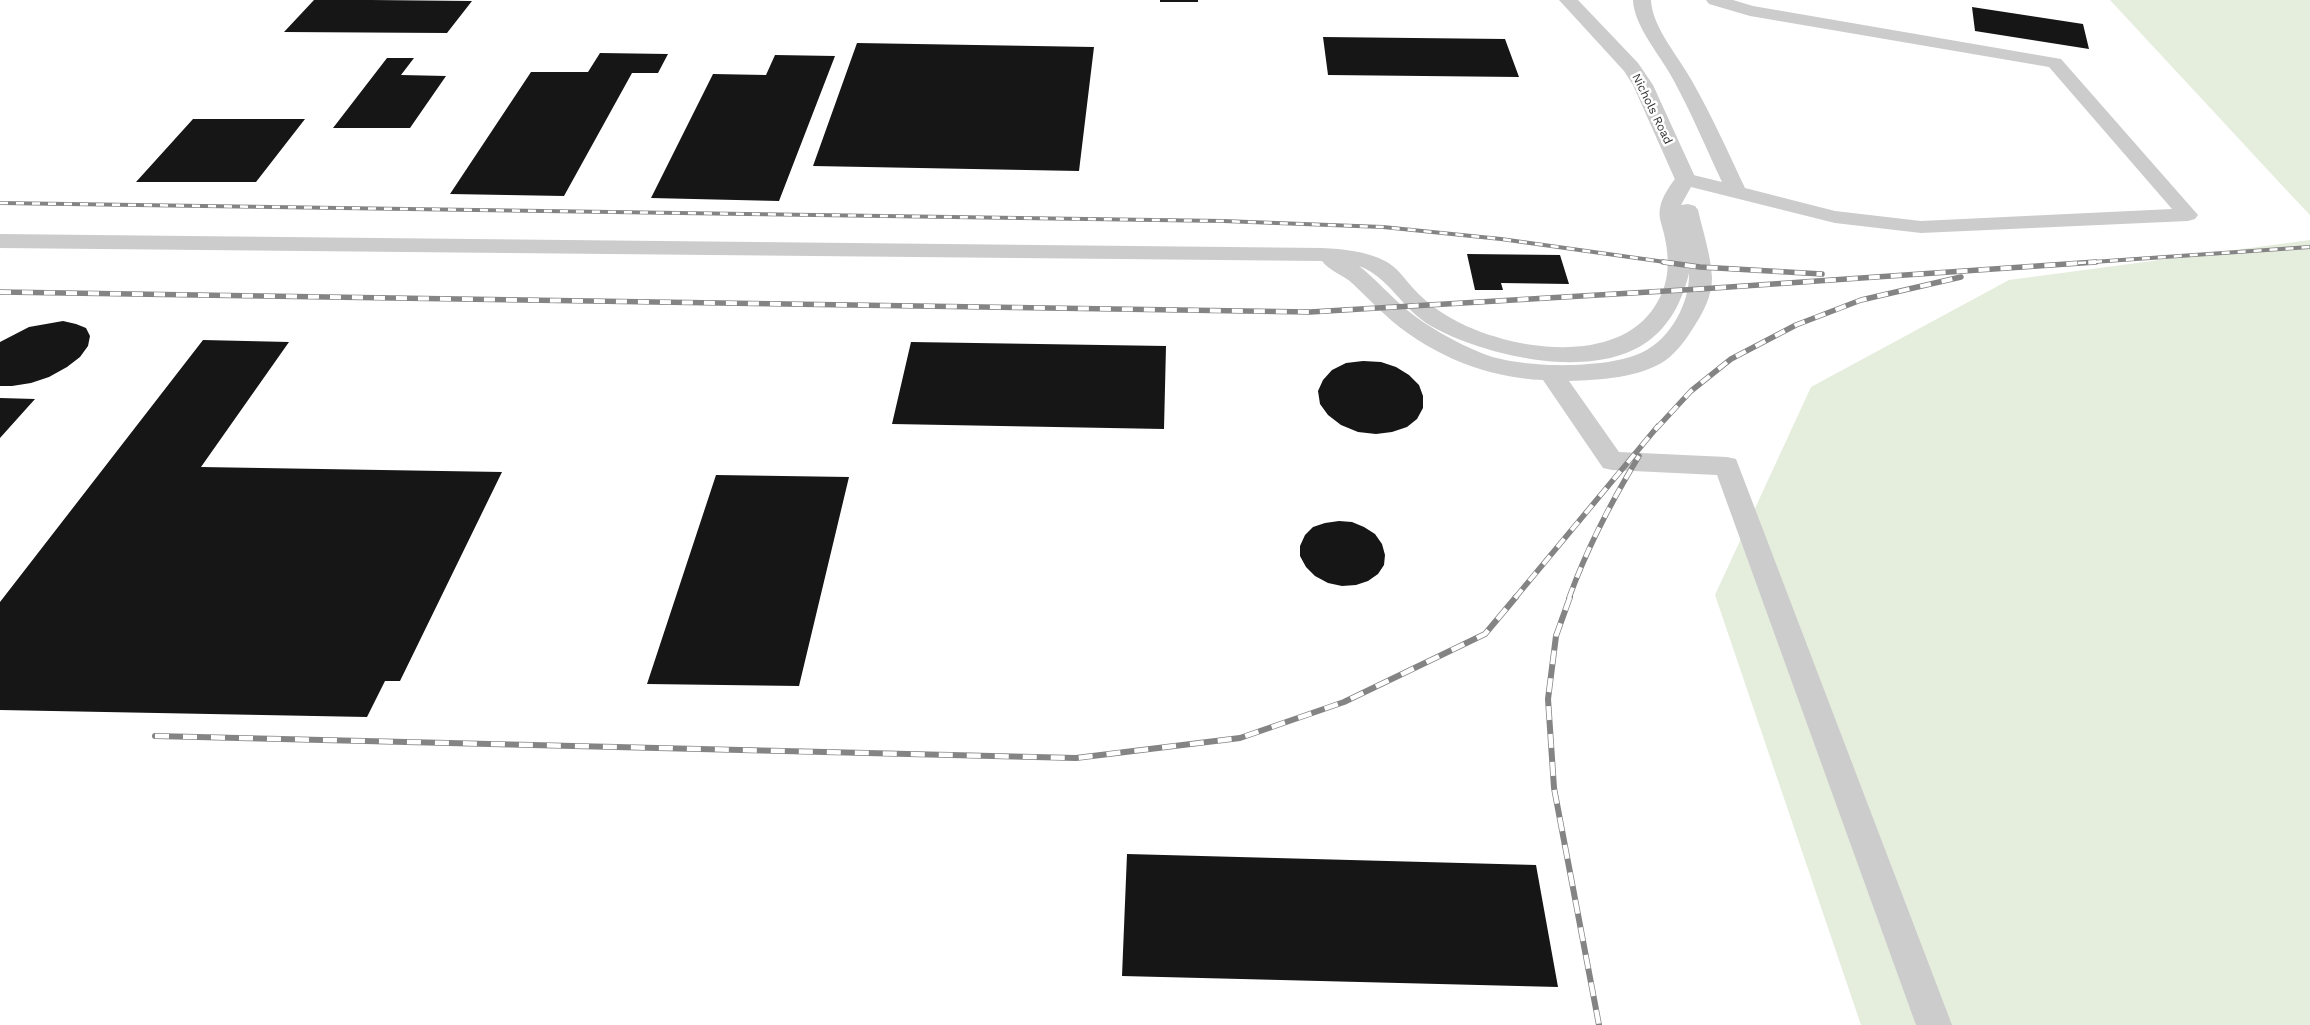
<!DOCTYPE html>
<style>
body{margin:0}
canvas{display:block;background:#fff}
</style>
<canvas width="2310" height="1025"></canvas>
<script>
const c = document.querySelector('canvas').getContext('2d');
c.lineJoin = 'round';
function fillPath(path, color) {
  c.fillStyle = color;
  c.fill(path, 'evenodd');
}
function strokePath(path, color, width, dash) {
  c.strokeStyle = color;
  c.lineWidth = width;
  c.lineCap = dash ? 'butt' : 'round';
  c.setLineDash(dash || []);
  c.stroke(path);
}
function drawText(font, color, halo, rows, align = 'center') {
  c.font = font + ' "Work Sans",sans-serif';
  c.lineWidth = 5;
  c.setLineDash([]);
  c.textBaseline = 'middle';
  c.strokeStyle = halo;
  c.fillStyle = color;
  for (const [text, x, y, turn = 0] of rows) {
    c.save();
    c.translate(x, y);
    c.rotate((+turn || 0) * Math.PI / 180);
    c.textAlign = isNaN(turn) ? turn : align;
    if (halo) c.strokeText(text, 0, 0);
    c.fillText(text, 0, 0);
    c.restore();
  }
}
fillPath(new Path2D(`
 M2110 0H2310V215L2291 195Z
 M2310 240V1025H1861L1715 595 1811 387 2009 280Z`), '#e5eddd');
fillPath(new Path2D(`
 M314 0H371L472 1 447 33 284 32Z
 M1160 0H1198V2H1160Z
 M1972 7 2083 24 2089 49 1975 31Z
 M1323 37 1505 39 1519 77 1328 75Z
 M857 43 1094 47 1079 171 813 166Z
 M600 53 668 54 658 73H632L564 196 450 194 531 72H588Z
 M775 55 835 56 779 201 651 198 713 74 766 75Z
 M387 58H414L401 75 446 76 410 128H333Z
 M193 119H305L256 182H136Z
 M1467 254 1560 255 1569 284 1501 283 1503 290H1475Z
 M63 321 76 324 86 328 90 336 88 346 80 357 67 367 49 377 31 383 12 386H0V342L29 327Z
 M203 340 289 342 201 467 502 472 400 681H385L367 717 0 710V602Z
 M911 342 1166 346 1164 429 892 424Z
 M1363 361 1381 362 1396 367 1409 375 1419 385 1423 396V408L1417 419 1407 427 1392 432 1376 434 1358 432 1341 425 1328 415 1320 404 1318 391 1323 380 1332 370 1346 363Z
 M0 398 35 399 0 438Z
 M716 475 849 477 799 686 647 684Z
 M1339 521 1352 522 1364 527 1375 534 1382 544 1385 555 1384 565 1378 574 1368 581 1356 585 1342 586 1328 583 1315 576 1306 567 1300 556V546L1305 535 1313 527 1325 523Z
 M1127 854 1536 865 1558 987 1122 976Z`), '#161616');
fillPath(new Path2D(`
 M1633 0H1651C1652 27 1679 57 1692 81 1712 116 1728 152 1745 188L1835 211 1921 221 2172 209 2049 67 1750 16 1709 4 1706 0H1733L1753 6 2061 59 2198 215 2195 219 2188 221 1921 233 1835 223 1691 187 1681 205 1688 204 1695 206 1698 210C1703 232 1711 255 1712 278 1712 295 1704 311 1695 325 1687 338 1678 351 1666 360 1640 378 1599 380 1569 381L1619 452 1727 457 1736 459 1952 1025H1916L1717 475 1612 470 1603 468 1543 380C1488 378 1434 356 1392 321 1378 309 1366 296 1353 284 1344 275 1329 271 1322 261L0 248V234L1322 248C1343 249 1366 251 1385 261 1397 267 1403 277 1412 287 1420 296 1430 305 1441 312 1494 348 1614 371 1655 306 1670 284 1670 259 1664 234 1662 225 1658 217 1660 208 1662 196 1671 184 1678 175L1685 173 1722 182C1706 148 1692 114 1674 81 1662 57 1634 27 1633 0ZM1359 266C1389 277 1403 310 1431 326 1486 357 1599 383 1652 338 1672 322 1683 298 1689 273 1690 303 1670 339 1643 352 1607 370 1516 369 1479 352 1453 341 1428 327 1407 310 1390 296 1376 279 1359 266Z`), '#ccc');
fillPath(new Path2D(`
 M1559 0H1578L1638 63 1653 85 1696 179 1693 184 1685 185 1677 184 1633 85 1624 71Z`), '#ccc');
const railFar2 = new Path2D(`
 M0 203 1223 221 1383 227 1501 239 1672 263
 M2078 263 2310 247`);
const railFar1 = new Path2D(`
 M1663 262 1700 267 1822 274
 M0 292 1310 312 1700 289 2096 262
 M1655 430 1691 391 1731 359 1796 325 1861 300 1961 277
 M1515 598 1658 426
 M1569 598C1587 548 1611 502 1639 456`);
const rail = new Path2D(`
 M1570 597 1556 636 1548 699 1554 788 1599 1025
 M155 736 1076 758 1240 738 1344 702 1485 634 1516 597`);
strokePath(railFar2, '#848484', 4);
strokePath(railFar1, '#848484', 5.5);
strokePath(rail, '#848484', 6);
strokePath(railFar2, '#fff', 2.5, [8]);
strokePath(railFar1, '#fff', 4, [11]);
strokePath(rail, '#fff', 4.5, [14]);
drawText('12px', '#2f2f2f', '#fff', [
 ["Nichols Road",1652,109,64]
]);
</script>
